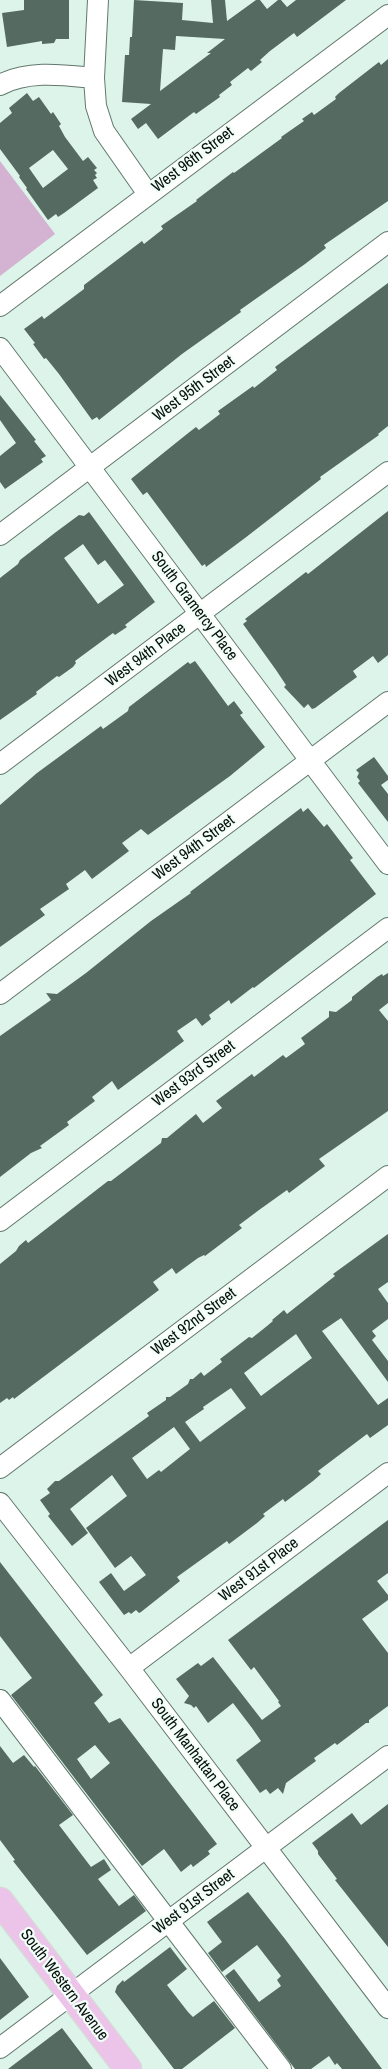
<!DOCTYPE html>
<style>
body{margin:0}
canvas{display:block;background:#dcf4e9}
</style>
<canvas width="388" height="2069"></canvas>
<script>
const c = document.querySelector('canvas').getContext('2d');
c.lineJoin = 'round';
function fillPath(path, color) {
  c.fillStyle = color;
  c.fill(path, 'evenodd');
}
function strokePath(path, color, width, dash) {
  c.strokeStyle = color;
  c.lineWidth = width;
  c.lineCap = dash ? 'butt' : 'round';
  c.setLineDash(dash || []);
  c.stroke(path);
}
function drawText(font, color, halo, rows, align = 'center') {
  c.font = font + ' "Archivo Narrow",sans-serif';
  c.lineWidth = 4.5;
  c.setLineDash([]);
  c.textBaseline = 'middle';
  c.strokeStyle = halo;
  c.fillStyle = color;
  for (const [text, x, y, turn = 0] of rows) {
    c.save();
    c.translate(x, y);
    c.rotate((+turn || 0) * Math.PI / 180);
    c.textAlign = isNaN(turn) ? turn : align;
    if (halo) c.strokeText(text, 0, 0);
    c.fillText(text, 0, 0);
    c.restore();
  }
}
fillPath(new Path2D(`
 M0 161 55 234 0 276Z`), '#d4b2d1');
fillPath(new Path2D(`
 M24 0H69V39H56L54 43 42 44V41L7 47 2 13 24 10Z
 M134 0 183 3 182 20 213 23 211 0H225L227 21 256 0H260L267 9 278 0H281L287 7 296 0H346L297 37 294 33 270 51 260 60 262 62 251 71 248 68 230 82 232 85 219 95 220 97 196 114 194 112 158 139 146 123 138 129 131 119 151 104 122 102 125 55H129L130 37H132ZM176 36 225 39 207 53H211L160 91 163 49 175 50Z
 M388 59V201L324 245 326 248 305 264 240 310 241 312 182 354 99 420 97 417 92 420 59 374 46 358 44 359 33 344 35 343 24 329 42 316 44 319 84 289V285L142 241 144 244 163 229 161 226 197 201 196 200 233 172 234 173 282 138 281 137 304 121 302 119 312 112 314 115 336 99 335 97 339 93 379 62 381 65Z
 M27 93 33 101 39 97 51 114 53 112 61 124 59 126 65 137 83 161 88 157 97 168 94 170 97 173 95 175 97 178 93 180 98 188 64 213 58 217 56 214 48 220 26 189 27 188 19 177 20 176 0 149V123L12 113 9 108ZM53 150 68 169 43 188 29 168Z
 M388 283V426L378 434 379 435 320 477 321 479 245 538 206 567 205 564 202 566 147 492 143 495 131 479 187 434 196 427 199 430 220 414 218 411 253 386 254 388 277 370 275 367Z
 M0 395 36 440 34 441 46 456 41 459 43 462 5 489 0 482V456L16 443 0 420Z
 M388 511V655L378 663 373 656 353 671 357 677 346 685 315 708 312 709 308 704 304 708 284 687 286 685 276 670 243 624 247 621 245 619 306 572 308 574Z
 M89 512 155 602 125 625 127 627 115 635 113 633 75 661 76 663 73 667 59 677 57 676 36 692 37 694 0 720V578L18 564 20 560 56 532 79 515 84 516ZM83 544 98 565 105 560 124 585 98 604 64 558Z
 M195 661 228 706 234 701 243 713 240 715 265 747 230 776 148 835 141 829 122 843 129 851 92 879 85 870 66 884 69 889 40 909 45 915 0 947V805L37 773 101 726 103 729 128 711 129 707 188 662 190 664Z
 M374 757 388 776V780L381 785 388 794V822L358 783 360 781 357 777 359 773 356 770Z
 M301 808 303 812 308 808 324 827 327 824 353 858 350 860 376 894 254 988 253 987 231 1004 229 1000 209 1015 211 1019 202 1026 196 1018 177 1031 184 1041 118 1090 112 1081 92 1097 95 1101 67 1122 69 1125 40 1146 42 1148 31 1153 0 1177V1036L51 1000 46 993 57 994 86 973 151 921 191 893 190 892Z
 M388 973V1003L379 1010 388 1021V1111L319 1159 325 1166 289 1193 287 1190 259 1210 239 1225 242 1228 205 1256 204 1255 198 1258 176 1274 172 1268 153 1282 159 1290 14 1399 13 1397 9 1400 7 1398 0 1403V1264L16 1251 19 1246 26 1240 28 1243 108 1181H111L161 1143 162 1138H167L196 1114 203 1123 222 1108 216 1101 252 1074 254 1077 283 1055 286 1058 305 1044 301 1038 329 1017V1011L336 1012 352 1000V997L377 977 382 974 383 976Z
 M388 1234V1282L378 1289 388 1303V1319L372 1331 376 1336 372 1340 388 1361V1382L341 1318 322 1331 378 1405 388 1398V1425L370 1438 367 1434 318 1471 321 1474 313 1481 285 1502 283 1499 263 1514 265 1516 257 1523 229 1544 227 1541 177 1577 180 1581 141 1612 139 1613 136 1610 131 1614 129 1612 124 1615 99 1582 111 1573 124 1591 146 1575 131 1556 115 1568 86 1528 127 1496 112 1475 70 1509 88 1533 72 1546 48 1516 50 1514 40 1500 50 1493 47 1489 55 1481H59L149 1416 147 1413 166 1400V1397H170L188 1384 190 1379H193L201 1372 204 1376 222 1362 220 1359 249 1337 252 1338 267 1326 273 1321 272 1320 284 1310 287 1314 335 1276 333 1274ZM296 1334 312 1358 261 1396 244 1373ZM231 1388 246 1408 200 1442 185 1422 204 1409 203 1407ZM174 1427 190 1449 161 1472 159 1470 147 1479 132 1458Z
 M388 1520V1573L377 1581 388 1595V1600L362 1619 388 1653V1706L369 1720V1723H366L337 1745 335 1743 314 1758 316 1761 286 1783 283 1794 278 1788 270 1794 266 1789 260 1793 236 1760 261 1741 252 1728 233 1703 208 1723 196 1706 194 1708 191 1705 184 1703 189 1696 176 1679 198 1663 201 1666 213 1657 262 1720 281 1706 278 1702 279 1701 254 1667 251 1670 228 1640Z
 M0 1562 103 1695 94 1703 109 1723 120 1718 217 1844 208 1851 210 1854 193 1867 191 1864 181 1872 164 1849 142 1866 11 1695 32 1678 0 1636ZM95 1745 110 1763 91 1779 77 1759Z
 M0 1746 13 1763 24 1755 34 1767 35 1766 73 1815 59 1825 91 1867 104 1859 111 1870 98 1879 119 1906 134 1895 146 1911 87 1955 13 1861 15 1860 0 1840Z
 M388 1804V1947L335 1880 337 1879 318 1854V1851L312 1843 352 1813 361 1825Z
 M248 1892 285 1939 382 2069H342L337 2063 335 2065 329 2056 311 2069H295L225 1976 234 1969 259 2002 281 1986 277 1980 281 1976 257 1945 222 1972 208 1953 222 1942 207 1922Z
 M170 1947 187 1969 167 1985 188 2012 193 2017 214 2001 235 2028 182 2069H174L115 1992 117 1986 123 1980 124 1982Z
 M0 1958 29 1997 0 2020Z
 M62 2028 93 2069H8Z`), '#556a60');
const minor = new Path2D(`
 M98 0 94 78 96 106 104 131 148 194
 M0 85C28 70 63 75 94 78
 M0 306 388 15
 M0 348 388 864
 M0 535 388 242
 M0 764 388 472
 M0 994 388 702
 M0 1221 388 928
 M0 1468 388 1176
 M0 1503 129 1668 388 2008
 M129 1668 388 1473
 M0 1700 281 2069
 M0 2048 388 1756`);
const major = new Path2D(`
 M0 1901 128 2069`);
strokePath(minor, '#62776d', 22);
strokePath(major, '#d7d9d8', 29);
strokePath(minor, '#fff', 20);
strokePath(major, '#ecc4e9', 26);
drawText('16px', '#080f0c', '#f1fff8', [
 ["West 96th Street",193,160,-37],
 ["West 95th Street",194,389,-37],
 ["South Gramercy Place",194,606,53],
 ["West 94th Place",146,655,-37],
 ["West 94th Street",194,848,-37],
 ["West 93rd Street",194,1074,-37],
 ["West 92nd Street",194,1322,-37],
 ["West 91st Place",259,1570,-37],
 ["South Manhattan Place",195,1755,53],
 ["West 91st Street",194,1902,-37],
 ["South Western Avenue",64,1985,53]
]);
</script>
